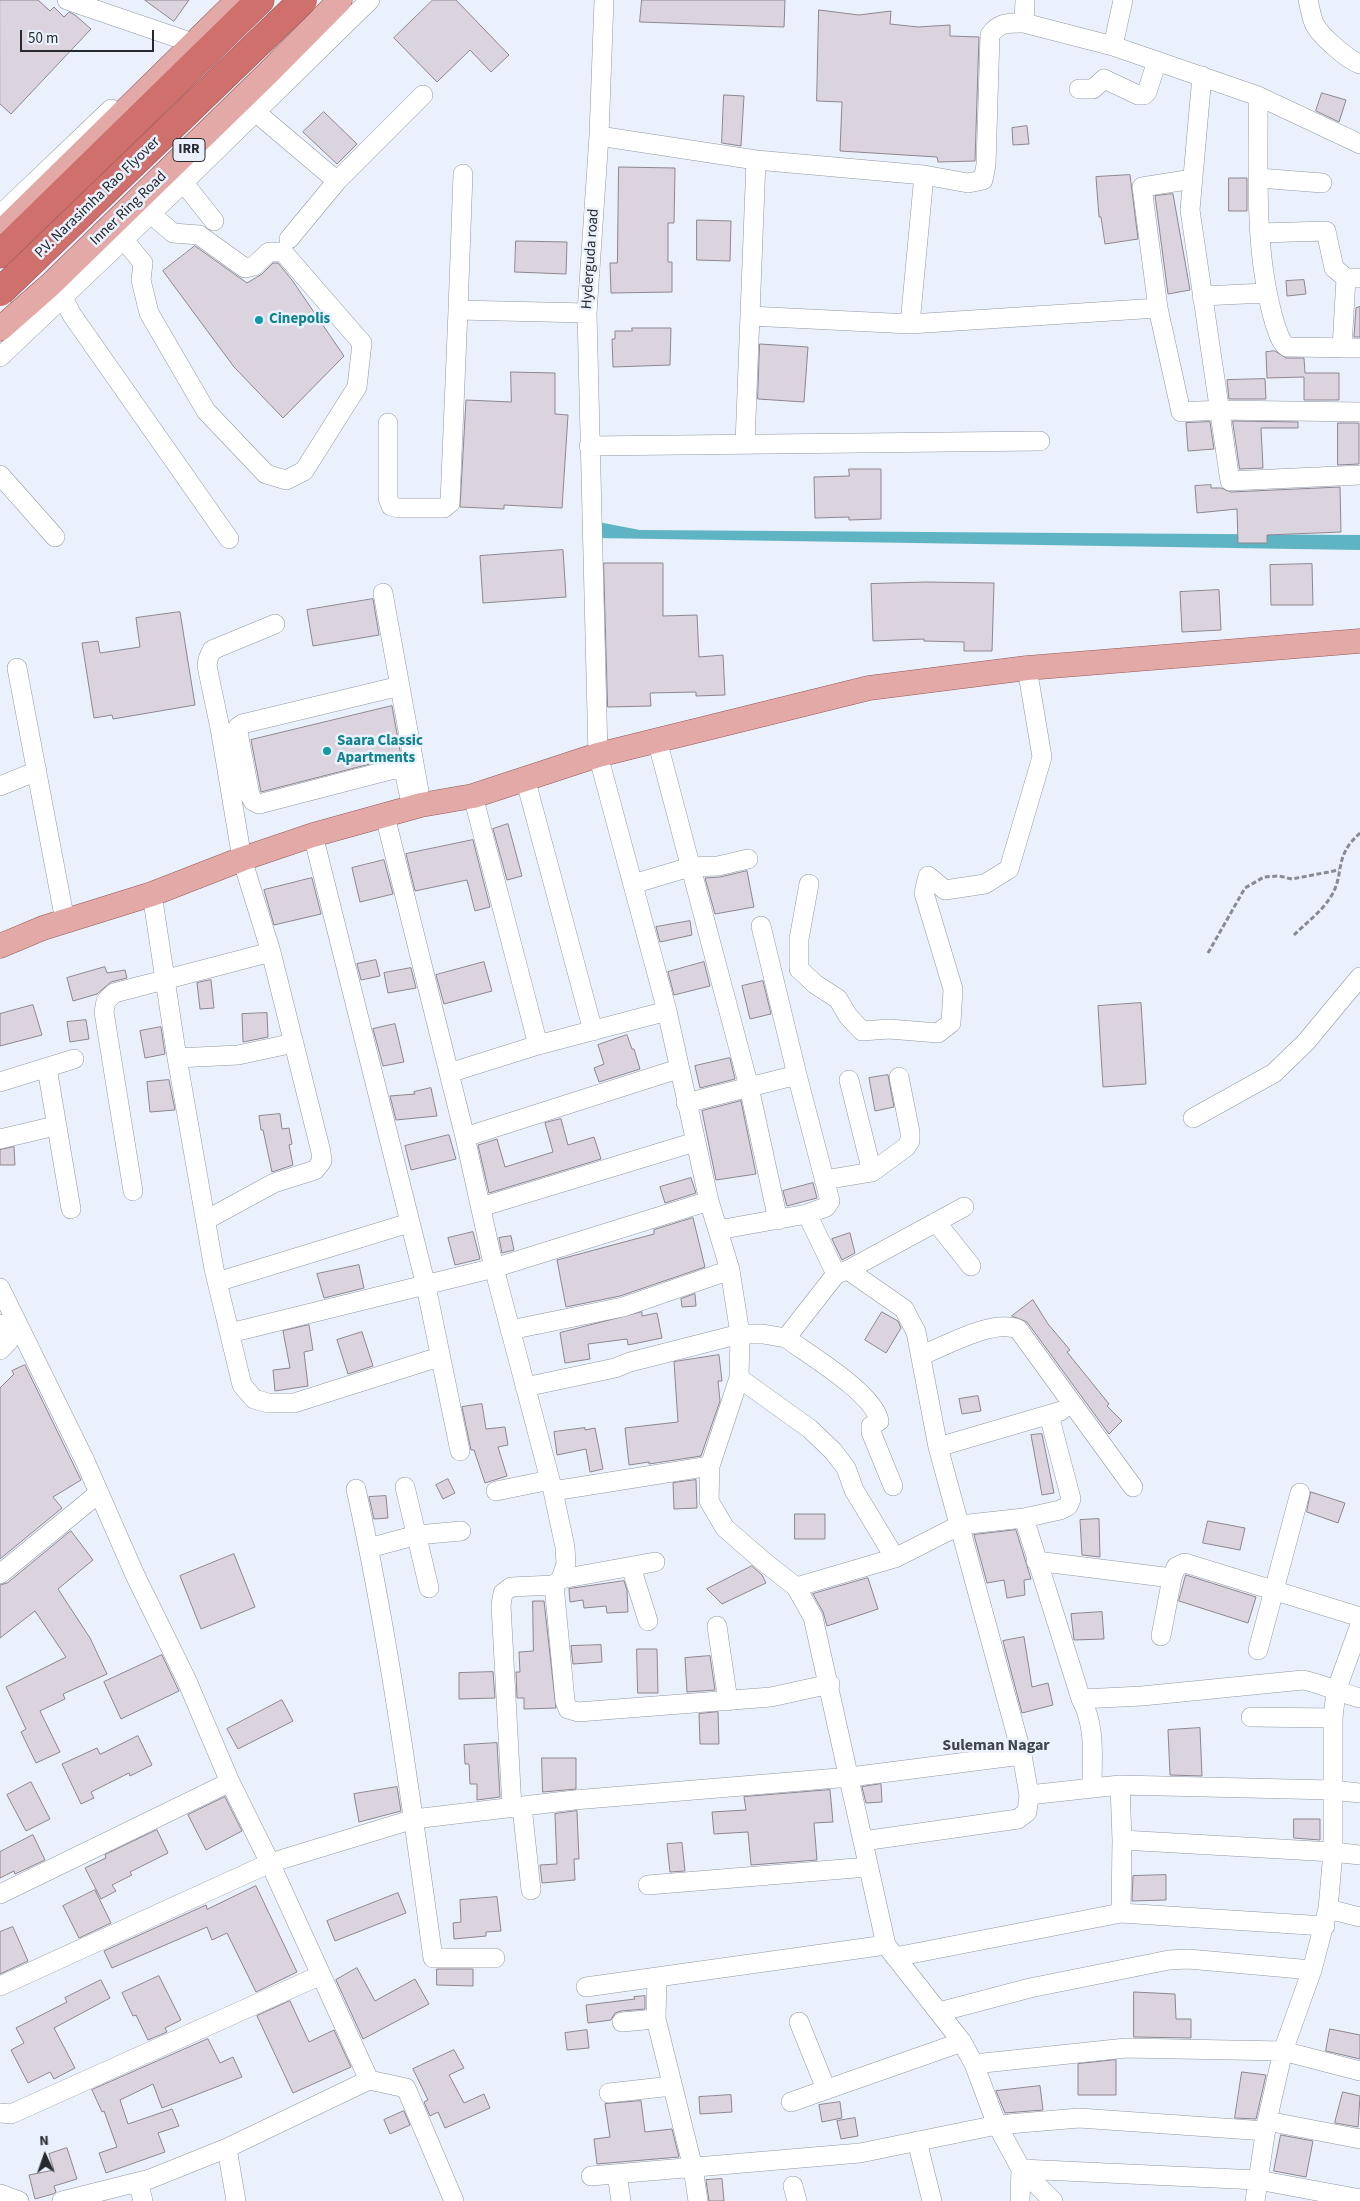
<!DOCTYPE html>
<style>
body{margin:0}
#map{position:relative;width:1360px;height:2201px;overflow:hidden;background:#eaf1fc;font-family:"Source Sans 3",sans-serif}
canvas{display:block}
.north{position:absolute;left:20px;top:2131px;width:50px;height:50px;-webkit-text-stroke:4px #eaf1fc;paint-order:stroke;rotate:357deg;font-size:14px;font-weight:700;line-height:20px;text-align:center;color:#26292d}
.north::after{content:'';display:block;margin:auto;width:18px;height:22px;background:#26292d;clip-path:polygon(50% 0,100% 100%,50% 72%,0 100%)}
.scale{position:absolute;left:20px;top:30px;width:134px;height:22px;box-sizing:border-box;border:2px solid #26292d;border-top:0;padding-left:6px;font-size:15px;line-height:18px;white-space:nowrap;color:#26292d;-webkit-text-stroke:4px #eaf1fc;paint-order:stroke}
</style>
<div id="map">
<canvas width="1360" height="2201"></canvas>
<div class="north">N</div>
<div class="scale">50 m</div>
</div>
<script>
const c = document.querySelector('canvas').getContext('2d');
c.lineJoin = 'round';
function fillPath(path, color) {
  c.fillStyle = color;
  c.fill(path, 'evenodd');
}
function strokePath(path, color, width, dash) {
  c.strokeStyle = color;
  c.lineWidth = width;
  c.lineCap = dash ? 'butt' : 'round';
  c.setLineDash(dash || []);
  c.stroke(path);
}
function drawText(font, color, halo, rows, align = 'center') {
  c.font = font + ' "Source Sans 3",sans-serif';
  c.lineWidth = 5;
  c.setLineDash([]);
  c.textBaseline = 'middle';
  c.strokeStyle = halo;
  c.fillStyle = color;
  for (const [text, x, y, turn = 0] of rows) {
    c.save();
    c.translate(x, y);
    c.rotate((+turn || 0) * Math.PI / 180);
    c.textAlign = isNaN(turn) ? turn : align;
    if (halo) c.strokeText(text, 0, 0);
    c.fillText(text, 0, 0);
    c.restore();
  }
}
fillPath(new Path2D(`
 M593 521 640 530 1360 535V550L595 538Z`), '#5fb4c3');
const building = new Path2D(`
 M0 0H38L50 11 54 7 64 17 69 12 75 15 91 29 11 114 0 104Z
 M145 0H189L174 21Z
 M433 0H456L509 55 491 72 470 50 437 82 394 38Z
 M642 0H785L784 27 640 22Z
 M819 10 859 15 891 11 890 24 918 27 950 25V36L979 37 975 161 938 162 937 157 840 151 842 102 817 101Z
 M1322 93 1346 100 1339 122 1316 111Z
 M724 95 744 96 741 146 722 143Z
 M324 112 357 144 337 164 303 132Z
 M1027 126 1029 144 1013 145 1012 128Z
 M619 167 675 168 674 223H668V262H672V292L611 293 610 263H617Z
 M1130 175 1138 239 1105 244 1101 217H1099L1096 177Z
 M1229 178H1247V211H1229Z
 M1173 194 1190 290 1168 294 1155 196Z
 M697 220 731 221 730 261 697 260Z
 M516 241 567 242 566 274 515 272Z
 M195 246 247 283 262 274 273 263H278L292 280 344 356 283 418 234 367 163 271Z
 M1304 280 1306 294 1287 296 1286 281Z
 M1360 307V337H1354L1356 308Z
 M632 328H671L670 365 613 367 612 339H615V331H632Z
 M760 344 808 347 804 402 758 399Z
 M1275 351 1286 358H1304L1305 373H1339V400H1304V377L1267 378 1266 352Z
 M511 372 555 373V414L568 415 562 508 504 505V509L460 507 466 400 511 402Z
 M1265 379 1266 399H1229L1227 380Z
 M1233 421 1298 422V428H1261L1263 468 1240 469Z
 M1210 422 1214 449 1188 451 1186 423Z
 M1338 423H1359V464L1338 465Z
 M849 469H881V519L849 520V517L815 518 814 477 849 476Z
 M1211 485V488H1221L1231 492 1340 487 1341 532 1267 535V543H1238L1237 509 1197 513 1195 486Z
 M563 550 566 597 483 603 480 556Z
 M604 563H663V616L697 615 699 657 723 655 725 695 696 696V692L650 693 651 706 608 707Z
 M1312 564 1313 605H1271L1270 565Z
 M926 582 994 583 992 651H964V642L924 641V639L873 641 871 584Z
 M1219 590 1221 630 1182 632 1180 592Z
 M373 599 379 635 313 646 307 610Z
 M180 612 195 705 113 719 112 715 94 718 82 643 98 641 100 653 140 647 136 618Z
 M392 706 401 756 261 792 251 740Z
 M508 824 522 876 507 880 493 829Z
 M473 840 490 907 475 911 467 880 415 891 406 854Z
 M384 860 393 894 360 902 352 868Z
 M747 871 754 907 715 914 705 878 720 877Z
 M312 878 321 914 274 925 264 890Z
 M690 921 692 935 660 942 656 927Z
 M376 960 380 976 361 980 357 964Z
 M484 962 492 991 444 1004 436 975Z
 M704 962 710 986 674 995 668 972Z
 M105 967 107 973 125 970 127 978 111 982 97 994 73 1001 67 978Z
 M411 968 416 988 388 993 384 973Z
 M211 980 214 1008 200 1009 197 983Z
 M763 981 771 1014 750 1019 742 986Z
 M1141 1003 1146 1084 1103 1087 1098 1006Z
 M33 1005 42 1035 0 1046V1014Z
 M267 1013 268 1037 243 1042 242 1014Z
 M86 1020 89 1039 70 1042 67 1022Z
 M395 1024 404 1062 383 1066 373 1029Z
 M161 1027 165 1054 145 1058 140 1031Z
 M627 1035 632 1049H634L640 1069 599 1082 594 1068 604 1064 598 1045Z
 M730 1058 735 1079 700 1088 695 1066Z
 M888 1075 894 1107 875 1111 869 1078Z
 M169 1080 175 1110 150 1112 147 1082Z
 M431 1088 437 1116 396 1120 390 1096 415 1094 414 1092Z
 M741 1101 756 1174 716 1180 702 1111Z
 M280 1114 282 1129 289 1128 292 1144 289 1145 293 1165 272 1172 263 1130H261L259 1116Z
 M561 1119 568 1145 594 1137 601 1159 489 1193 478 1145 497 1139 505 1167 553 1152 545 1123Z
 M449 1135 456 1159 411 1170 405 1146Z
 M14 1147 15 1165H0V1150Z
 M691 1178 696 1193 665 1203 660 1187Z
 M813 1183 817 1198 787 1206 783 1191Z
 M693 1218 705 1267 620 1296 566 1307 557 1260 654 1234V1230Z
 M473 1232 480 1259 455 1265 448 1238Z
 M850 1233 855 1253 842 1260 832 1239Z
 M511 1236 514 1250 502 1253 499 1238Z
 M359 1265 364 1288 324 1298 317 1274Z
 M695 1294 696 1306 682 1307 681 1299Z
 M1033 1300 1048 1324 1070 1350 1067 1352 1109 1404 1107 1406 1122 1421 1109 1434 1027 1322 1012 1316Z
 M642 1312V1316L657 1313 662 1338 628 1345 627 1339 588 1344 590 1359 565 1363 560 1333Z
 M882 1312 898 1321 901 1328 886 1353 865 1340Z
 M309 1325 313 1350 304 1352 308 1386 275 1391 273 1370 290 1368 283 1331Z
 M362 1332 373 1366 348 1374 337 1340Z
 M719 1355 722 1381H718L720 1401 701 1456 649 1464V1462L629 1465 625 1428 678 1422 674 1362Z
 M25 1365 81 1480 53 1497 62 1508 0 1559V1388L14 1374 12 1371Z
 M978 1396 981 1411 962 1414 959 1399Z
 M482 1404 486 1429 505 1427 508 1445 498 1447 507 1476 485 1483 474 1450H471L462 1407Z
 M585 1428V1430L595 1428 603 1469 590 1472 586 1449 557 1455 554 1432Z
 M1042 1434 1054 1493 1042 1495 1031 1435Z
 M448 1479 455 1493 443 1499 436 1485Z
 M696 1480 697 1508 674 1509 673 1483Z
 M1311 1492 1345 1503 1338 1523 1307 1512Z
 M386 1496 388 1518 374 1519 369 1497Z
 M795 1514H825V1539H795Z
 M1099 1519 1100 1557 1082 1555 1080 1520Z
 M1208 1521 1245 1528 1240 1550 1203 1543Z
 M1016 1530 1031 1579 1024 1580 1025 1595 1007 1598 1004 1580 987 1583 974 1535Z
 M71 1531 93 1560 58 1589 90 1638 107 1674 63 1694 65 1699 40 1711 60 1752 36 1763 21 1732 26 1729 6 1687 66 1657 35 1611 0 1638V1585L7 1583Z
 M234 1554 255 1607 201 1629 180 1576Z
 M752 1566 762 1575 766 1583 722 1604 707 1589Z
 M1186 1575 1256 1597 1248 1623 1179 1601Z
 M868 1578 878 1609 827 1626 823 1612 813 1594Z
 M624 1581 627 1590 628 1612 607 1613 606 1606 584 1608 583 1600 570 1602 569 1589Z
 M533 1601H544L556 1708 524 1709V1698H517L516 1672H520L519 1652 533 1651Z
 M1102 1612 1104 1639 1074 1640 1071 1614Z
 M1024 1637 1032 1687 1048 1683 1053 1705 1022 1713 1003 1641Z
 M601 1645 602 1662 573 1664 571 1646Z
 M637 1649H657L658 1693H638Z
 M162 1655 179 1691 121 1719 104 1682Z
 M710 1656 715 1690 687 1692 685 1658Z
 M493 1672 495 1698 459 1699V1673Z
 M282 1700 293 1721 238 1749 227 1729Z
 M718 1712 719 1744H700L699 1714Z
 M1200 1728 1202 1776 1170 1775 1168 1730Z
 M138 1736 152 1765 130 1776 129 1773 91 1792 94 1798 81 1804 62 1764 97 1748 100 1754Z
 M497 1743 500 1797 477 1800V1784H470L469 1764H465L464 1745Z
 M542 1758H576V1789L543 1792Z
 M31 1782 50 1819 26 1831 7 1795Z
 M881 1784 882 1802 866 1803 862 1787Z
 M397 1787 401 1811 359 1822 354 1794Z
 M830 1790 833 1822 814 1823 817 1860 751 1865 748 1832 714 1834 712 1812 746 1810 744 1797Z
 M225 1797 242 1831 206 1850 188 1815Z
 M577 1811 579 1859H574L575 1880 542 1883 540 1865 557 1864 555 1814Z
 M1294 1819H1320V1840L1294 1838Z
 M157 1830 168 1853 130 1872 132 1875 112 1885 116 1891 101 1899 85 1868 106 1858 105 1855Z
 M33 1835 45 1860 15 1874 14 1871 0 1878V1852Z
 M682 1843 685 1871 670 1872 667 1844Z
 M1166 1875V1900L1132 1901 1133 1876Z
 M256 1886 297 1972 256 1992 227 1933 212 1940 207 1927 112 1968 104 1951 206 1905 207 1909Z
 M95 1890 111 1923 79 1938 63 1906Z
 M398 1893 406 1913 335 1941 327 1921Z
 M497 1897 501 1931 486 1932V1936L454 1939 453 1923 461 1922 460 1900Z
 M13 1927 28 1961 0 1974V1932Z
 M357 1968 375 2001 415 1979 429 2004 363 2039 336 1980Z
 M437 1969H473V1986L437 1985Z
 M159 1976 181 2020 165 2028 167 2032 148 2040 136 2015 133 2016 122 1993Z
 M101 1980 110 1998 54 2028 75 2068 54 2079 50 2072 28 2083 11 2050 24 2043 16 2028 67 2002 65 1998Z
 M1134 1992 1175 1994 1176 2019H1191V2038L1134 2037Z
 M645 1996V2009L621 2011 615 2013 611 2020 588 2023 586 2005 635 1999 634 1997Z
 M290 2001 309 2042 334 2030 351 2067 293 2093 257 2016Z
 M1330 2029 1360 2035V2059L1326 2051Z
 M587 2030 589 2048 567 2050 565 2033Z
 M208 2039 220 2063 233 2057 242 2077 162 2108 153 2084 120 2100 128 2124 172 2109 179 2126 158 2133 165 2152 106 2173 99 2153 117 2147 104 2111 102 2112 92 2090Z
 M454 2050 464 2068 449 2075 464 2103 484 2094 490 2108 445 2128 438 2112 430 2116 424 2102 428 2100 413 2069Z
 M1116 2060V2095H1078V2064Z
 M1242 2072 1266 2075 1256 2119 1235 2118Z
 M1040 2086 1043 2110 1005 2113 996 2091Z
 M1343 2092 1360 2096 1358 2127 1335 2123Z
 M731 2095 732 2112 700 2114 699 2097Z
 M641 2101 645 2132 672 2129 679 2157 597 2164 594 2139 610 2137 605 2104Z
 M840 2102 842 2118 822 2122 819 2105Z
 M404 2111 410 2125 390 2134 384 2120Z
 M855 2118 858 2136 841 2139 837 2121Z
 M1281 2135 1313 2141 1306 2177 1274 2171Z
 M67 2148 77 2179 54 2186 56 2192 53 2194 35 2199 29 2175 54 2170 49 2154Z
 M722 2179 724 2201H709L706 2180Z`);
fillPath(building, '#dbd3de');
strokePath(building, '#8d868f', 1);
const minor = new Path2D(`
 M67 0 184 40
 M604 0 599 136 587 313 598 755 667 1011 709 1201 730 1270 740 1334 739 1378 710 1466 709 1501 725 1528 763 1561 796 1587 813 1617 886 1945 962 2042 974 2064 997 2125 1021 2169 1053 2201
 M1308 0C1310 7 1311 16 1314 23 1319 35 1348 60 1360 64
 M1024 23 1113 46 1258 96 1360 144
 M1113 46 1123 0
 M1202 76 1190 210 1230 481 1360 475
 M1079 89H1093L1104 79 1138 95H1144L1147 92 1157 61
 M1258 96C1259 171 1253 251 1275 324 1278 332 1280 342 1287 347L1360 348
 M246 104 337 181
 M599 136 756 160 924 175 968 183 983 180 986 165 990 35C999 22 1009 23 1024 23L1025 0
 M175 172 214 221
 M1259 178 1322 183
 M1193 179 1142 187 1158 308 1181 412 1219 410 1360 412
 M0 215 111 109
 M1260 233 1326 231 1334 268 1346 278H1360
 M289 239 337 181 423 95
 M124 240 143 263 141 280 149 313 206 411 266 474 286 480 304 471 357 387 362 343 283 252H269L254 266 245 268 199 235 173 233 151 214
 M55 290 63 298 72 315 229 539
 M1202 296 1266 293
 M458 310 463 174
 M750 316 910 324 1158 308
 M910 324 924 175
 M1342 348 1346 278
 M0 357 184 182 370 0
 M388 423V498L391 506 398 508H444L450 503 458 310 587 313
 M745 444 756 160
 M589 446 1040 441
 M0 475 55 537
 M383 593 419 791
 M17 668 65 921
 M400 686 242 724 238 727V732L250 795 253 801 259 804 394 769 401 770 405 775 412 808
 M657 740 749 1087 778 1220
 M525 778 593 1031
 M0 786 37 771
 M473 796 538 1045
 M385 816 465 1137 494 1268 553 1491 565 1547 566 1564 561 1579 554 1585 511 1587 503 1593 501 1605 512 1808
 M313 835 426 1286 460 1451
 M633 884 690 867 718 866 748 859
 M809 884 799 939V969L815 984 838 999 848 1016 862 1031 889 1029 938 1033 951 1023 953 989 924 893 928 876 945 890 985 884 1009 869 1042 757 1027 668
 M152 894 177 1058 214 1269 242 1385 254 1399 268 1403H294L439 1357
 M177 1058 238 1055 294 1043
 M47 1068 71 1209
 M449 1073 538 1045 667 1011
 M849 1080 872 1172
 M0 1082 74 1059
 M686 1103 797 1075
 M1193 1118 1274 1073 1306 1042 1360 977
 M465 1137 678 1069
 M0 1139 55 1126
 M824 1180 872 1172 906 1147 910 1141V1132L899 1077
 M133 1191 104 1012 106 1001 114 993 271 952
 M481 1207 695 1142
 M807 1214 836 1274 848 1270 904 1309 916 1332 938 1447 1022 1755 1029 1795 1027 1812 1018 1819 863 1841
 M206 1220 274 1183 315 1170 322 1161 321 1152 271 952 242 859 220 728 207 666 208 659 212 650 275 624
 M936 1222 971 1266
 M718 1230 807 1214 826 1207 830 1201 797 1075 761 926
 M848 1270 964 1207
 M217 1282 409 1223
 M0 1288 85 1461 135 1575 187 1681 230 1782 270 1863 369 2080 406 2088 454 2201
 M0 1324 8 1342 0 1350
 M510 1330 623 1307 730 1270
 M230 1333 494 1268 709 1201
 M786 1338C808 1354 875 1394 879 1421L871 1426V1432L893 1486
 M922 1355C948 1345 992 1319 1018 1329L1133 1487
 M739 1378 810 1429 833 1451 846 1468 854 1490 895 1558
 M525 1387 615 1368 630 1362 740 1334H763L786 1338 836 1274
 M938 1447 1061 1411
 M405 1487 429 1588
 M356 1489C390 1643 411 1801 433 1958H495
 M496 1491 550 1480
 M553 1491 710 1466
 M1024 1518 1081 1699C1096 1727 1092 1757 1092 1787
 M369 1548 417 1535 461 1531
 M1036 1561 1172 1578 1176 1567 1185 1563 1360 1617
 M631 1567 648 1621
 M0 1574 99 1493
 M561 1579 655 1562
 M554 1585 565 1701 568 1709 578 1712 771 1697 830 1684
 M796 1587 895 1558 960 1525 1024 1518 1060 1510 1068 1506 1071 1499 1049 1415
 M717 1626 728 1701
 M1161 1636 1172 1578
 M1258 1650 1300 1493
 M1081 1699 1142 1696 1303 1680C1323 1684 1340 1693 1360 1698
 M1251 1717 1333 1718
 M1120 1785 1122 1840 1121 1913
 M1029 1795 1120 1785 1332 1790 1360 1793
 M522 1807 531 1890
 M1122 1840 1333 1852 1360 1855
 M648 1885 868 1867
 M0 1894 230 1782
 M1328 1909 1360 1917
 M895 1957 1121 1913 1325 1926
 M657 1978 656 2019 693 2168 698 2201
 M0 1986 270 1863 414 1819 574 1800 850 1777 1022 1755
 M586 1987 886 1945
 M939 2012 1030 1988 1169 1960 1188 1959 1312 1970
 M622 2022 656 2019
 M799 2022 826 2089
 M974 2064 1126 2048 1283 2051 1360 2071
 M609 2093 672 2086
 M791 2102 962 2042
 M0 2113 11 2114 321 1975
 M1267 2121 1360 2139
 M917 2141 932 2201
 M227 2148 236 2201
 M617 2174 621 2201
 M591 2176 860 2153 997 2125 1079 2118 1266 2131
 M138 2182 143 2201
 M793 2186 797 2201
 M0 2194 19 2201
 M62 2201 150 2179 227 2148 369 2080
 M1020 2201 1021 2169 1258 2180 1360 2199
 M1255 2201 1267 2121 1283 2051 1312 1970 1328 1909 1333 1852V1718L1336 1691 1360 1625`);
const major = new Path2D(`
 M0 233 238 0
 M0 329 50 285 269 72 340 0
 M0 946 43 928 152 894 242 859 313 835 421 805 473 796 598 755 869 688 1027 668 1360 641`);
const highway = new Path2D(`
 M0 254 260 0`);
strokePath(minor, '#9198a1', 20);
strokePath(major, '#945756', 25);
strokePath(highway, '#945756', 29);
strokePath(new Path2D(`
 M1294 935C1305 924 1321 912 1330 898 1346 874 1332 858 1360 833
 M1208 953 1245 888 1264 877 1279 876 1292 879 1339 870`), '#878c93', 3, [5, 2.5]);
strokePath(minor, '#fff', 19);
strokePath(major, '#e3a9a7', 24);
strokePath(highway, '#d0706c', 28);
const highwayBridge = new Path2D(`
 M0 292 303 0`);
strokePath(highwayBridge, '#945756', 29, []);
strokePath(highwayBridge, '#d0706c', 28);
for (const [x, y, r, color] of [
 [259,320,5,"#0f9aa8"],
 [327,751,5,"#0f9aa8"]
]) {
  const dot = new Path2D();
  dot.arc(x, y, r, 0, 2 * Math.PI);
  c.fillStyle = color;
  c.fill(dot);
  strokePath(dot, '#eaf1fc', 2);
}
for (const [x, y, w] of [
 [189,150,32]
]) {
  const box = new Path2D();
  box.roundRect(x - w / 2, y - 11.5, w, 23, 4);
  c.fillStyle = '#eaf1fc';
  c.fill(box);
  strokePath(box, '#26292d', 1);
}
drawText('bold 14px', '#26292d', null, [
 ["IRR",189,150]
]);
drawText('15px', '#26292d', '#eaf1fc', [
 ["P.V. Narasimha Rao Flyover",98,198,-44],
 ["Inner Ring Road",129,209,-44],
 ["Hyderguda road",591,259,-86]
]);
drawText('bold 15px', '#0d838f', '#eaf1fc', [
 ["Cinepolis",269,320],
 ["Saara Classic",337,742],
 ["Apartments",337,759]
], 'left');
drawText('bold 16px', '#40464e', '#eaf1fc', [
 ["Suleman Nagar",996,1746]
]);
</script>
